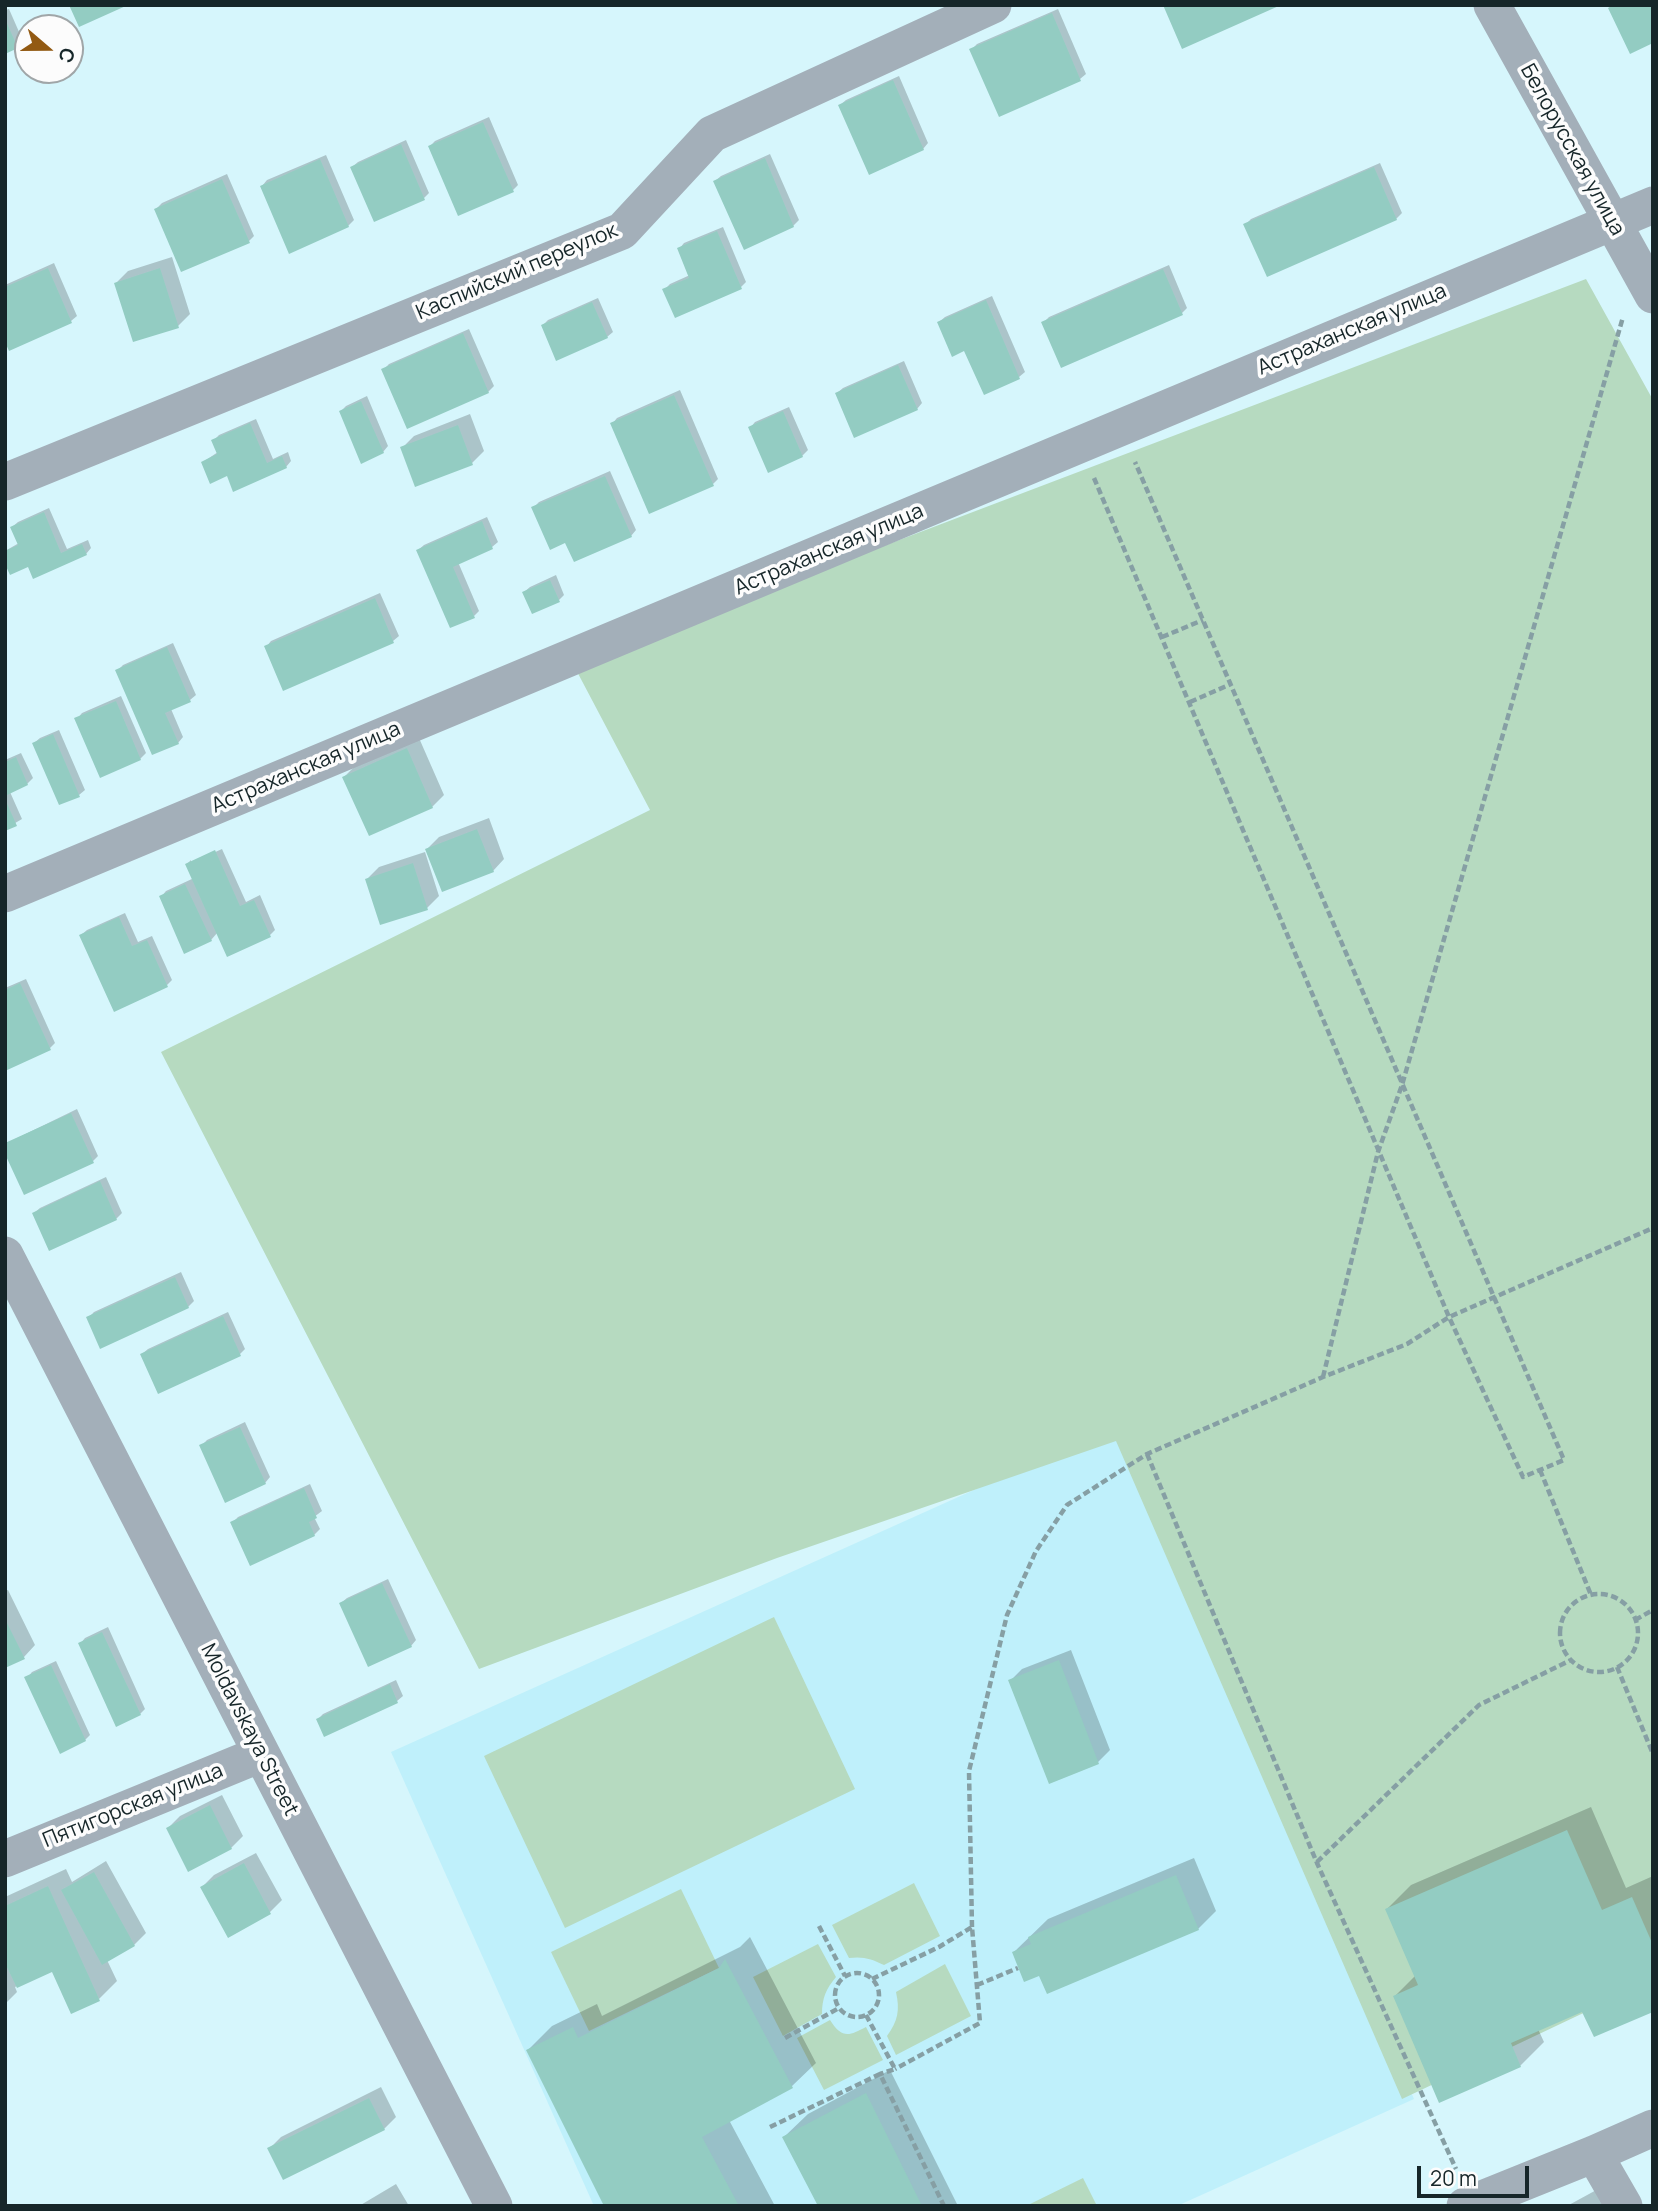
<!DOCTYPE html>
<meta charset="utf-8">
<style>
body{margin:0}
#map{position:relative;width:1658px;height:2211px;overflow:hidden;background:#d6f6fc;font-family:Manrope,sans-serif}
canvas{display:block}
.frame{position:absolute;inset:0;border:7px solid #162629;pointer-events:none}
.north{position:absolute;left:14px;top:14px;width:70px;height:70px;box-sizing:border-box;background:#fcfcfc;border:2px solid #a0a6a8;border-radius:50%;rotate:110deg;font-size:19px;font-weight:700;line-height:28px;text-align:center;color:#162629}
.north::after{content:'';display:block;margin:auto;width:24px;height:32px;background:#925a13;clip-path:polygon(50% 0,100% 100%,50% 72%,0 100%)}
.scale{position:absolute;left:1417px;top:2166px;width:112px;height:32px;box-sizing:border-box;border:4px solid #162629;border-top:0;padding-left:9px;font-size:21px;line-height:24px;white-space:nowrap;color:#162629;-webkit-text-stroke:5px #fcfcfc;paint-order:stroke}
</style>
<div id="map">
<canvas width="1658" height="2211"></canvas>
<div class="frame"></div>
<div class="north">С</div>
<div class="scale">20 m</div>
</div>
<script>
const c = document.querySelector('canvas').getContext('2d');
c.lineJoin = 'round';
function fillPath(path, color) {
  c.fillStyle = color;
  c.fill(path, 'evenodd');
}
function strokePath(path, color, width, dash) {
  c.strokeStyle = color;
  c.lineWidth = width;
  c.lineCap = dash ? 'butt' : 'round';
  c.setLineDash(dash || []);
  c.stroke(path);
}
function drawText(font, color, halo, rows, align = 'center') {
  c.font = font + ' Manrope,sans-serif';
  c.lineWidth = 7;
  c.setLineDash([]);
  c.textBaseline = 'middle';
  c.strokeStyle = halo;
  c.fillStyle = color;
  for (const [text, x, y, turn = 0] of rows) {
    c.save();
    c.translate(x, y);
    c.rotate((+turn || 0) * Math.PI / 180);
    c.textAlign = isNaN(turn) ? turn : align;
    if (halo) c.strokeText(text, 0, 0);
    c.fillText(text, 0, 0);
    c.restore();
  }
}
fillPath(new Path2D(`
 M1114 1427 1414 2099 1177 2206H594L391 1752Z`), '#bff0fb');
fillPath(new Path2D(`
 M1586 279 1653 400V1980L1402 2099 1116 1441 777 1558 479 1669 161 1052 650 810 573 664Z
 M774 1617 855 1789 565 1928 484 1756Z
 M914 1883 940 1936 884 1965C872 1959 863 1956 849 1958L832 1925Z
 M681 1889 719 1968 589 2031 551 1952Z
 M818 1944 836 1977C826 1989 822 1998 822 2014L783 2036 753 1977Z
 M945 1964 971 2016 896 2055 887 2036C898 2021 900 2010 896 1992Z
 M830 2020C842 2039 849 2036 866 2027L883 2060 824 2090 797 2038Z
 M1083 2178 1097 2206H1026Z`), '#b6dac0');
fillPath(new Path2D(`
 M9 9 23 41 17 47 5 52V10Z
 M1058 9 1086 74 1080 79 1000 115 971 50 977 44Z
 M899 76 928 143 923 149 840 105 846 100Z
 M489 117 518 185 513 190 430 146 435 141Z
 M406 140 429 193 424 198 352 167 358 162Z
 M770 154 799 220 793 226 744 247 715 181 721 176Z
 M326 155 354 220 348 226 262 186 267 180Z
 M1380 163 1402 213 1396 219 1267 275 1245 225 1251 219Z
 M227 174 254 236 249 241 156 209 162 203Z
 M723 227 746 282 741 287 664 290 670 284 690 275 679 249 684 243Z
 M172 257 190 314 178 326 134 340 116 283 128 271Z
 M54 263 77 316 71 321 10 348 5 338V285Z
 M1169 265 1187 308 1182 313 1044 322 1049 317Z
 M992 296 1025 372 1019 377 965 349 939 322 945 317Z
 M598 298 613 332 607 337 543 325 548 320Z
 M469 329 494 386 488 392 383 370 389 364Z
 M904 361 922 403 917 409 837 393 843 388Z
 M680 390 718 479 713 484 612 424 617 418Z
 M367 396 388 446 383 452 341 411 346 406Z
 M789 407 808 450 802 456 750 428 755 422Z
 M470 414 484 451 472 463 402 448 414 436Z
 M256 419 273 459 288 452 291 461 286 467 203 462 218 452 213 441 219 435Z
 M610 471 636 530 631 536 566 540 533 508 539 502Z
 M49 508 67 549 88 540 91 548 86 554 28 565 5 559V551L19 543 12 527 18 522Z
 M487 517 498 542 492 547 458 562 479 611 474 616 418 550 424 545Z
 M556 575 564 595 559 600 524 592 530 587Z
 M380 593 399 636 393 641 284 689 266 647 271 641Z
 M173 643 196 695 190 700 171 709 183 737 178 743 118 670 123 665Z
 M121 696 146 753 140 759 77 719 82 713Z
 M59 730 85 790 79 795 34 743 40 738Z
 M419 738 444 795 432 807 344 777 356 765Z
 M21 753 33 778 27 784 10 792 22 819 5 829V760Z
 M489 818 504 859 493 871 427 849 439 837Z
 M222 849 246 902 260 895 275 930 270 935 218 932 211 940 161 897 166 891 194 878 187 864 191 860V863Z
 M425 852 439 896 427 908 367 879 379 867Z
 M125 913 138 942 152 936 172 980 167 985 81 935 87 930Z
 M26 979 55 1043 50 1048 5 1069V988Z
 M77 1109 98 1156 93 1161 5 1144Z
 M106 1177 122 1213 116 1219 50 1249 34 1213 40 1208Z
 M181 1272 194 1301 188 1307 88 1318 94 1312Z
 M228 1312 245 1349 240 1354H142L148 1349Z
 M245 1422 270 1477 265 1483 201 1446 207 1440Z
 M310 1484 322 1511 314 1517 320 1529 314 1535 232 1523 238 1517Z
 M388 1579 416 1640 411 1646 341 1603 347 1598Z
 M8 1590 35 1645 24 1657 5 1666V1591Z
 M108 1627 145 1709 140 1714 80 1644 85 1638Z
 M1071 1650 1110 1750 1098 1762 1010 1681 1022 1669Z
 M56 1661 90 1735 85 1740 27 1678 32 1672Z
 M396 1680 403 1696 397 1701 318 1719 323 1714Z
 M222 1795 243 1836 231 1848 168 1828 180 1816Z
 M1591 1807 1626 1888 1653 1876V2010H1583L1538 2029 1544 2042 1520 2066 1395 1996 1416 1975 1387 1909 1411 1885Z
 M256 1853 282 1900 270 1912 229 1935 202 1887 214 1875Z
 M1194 1858 1216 1911 1198 1929 1040 1974 1014 1952 1048 1919Z
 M106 1861 146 1933 134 1945 107 1960 117 1981 99 1999 53 1970 15 1987 17 1992 5 2004V1897L66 1869 72 1882Z
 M750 1937 816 2063 792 2086 729 2120 775 2206H606L528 2050 552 2026 597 2004 602 2016 740 1947Z
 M890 2070 958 2206H820L784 2137 808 2114Z
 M381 2087 396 2117 384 2129 269 2149 281 2137Z
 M396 2184 409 2206H359Z
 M1600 2188 1609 2206H1567Z`), '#0003');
fillPath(new Path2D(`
 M69 5H128L79 27Z
 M1163 5H1281L1182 49Z
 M1613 5H1653V43L1630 54 1608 8Z
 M1052 13 1081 81 999 117 969 49Z
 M5 19 18 48 5 54Z
 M893 80 924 150 869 175 838 105Z
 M483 122 514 192 458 216 428 146Z
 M401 144 425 200 374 222 350 167Z
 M765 158 794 227 744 250 713 181Z
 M320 159 349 227 289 254 260 186Z
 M1374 167 1397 220 1267 277 1243 224Z
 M222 179 250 243 181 272 154 209Z
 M717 231 742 289 675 318 662 289 689 278 677 248Z
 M48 268 72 323 9 351 5 342V287Z
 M160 268 179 328 133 342 114 283Z
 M1163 269 1183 315 1061 368 1041 322Z
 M986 300 1020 379 984 395 964 351 952 357 937 322Z
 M592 302 608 338 556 361 541 325Z
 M463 333 489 393 407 429 381 369Z
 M898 365 918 410 854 438 835 393Z
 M674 395 714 486 649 514 610 423Z
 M361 401 384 453 361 464 339 411Z
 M783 411 803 457 768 473 748 427Z
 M250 423 267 463 282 456 287 468 233 492 227 476 210 484 201 462 217 454 211 440Z
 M458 425 473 465 415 487 400 447Z
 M605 476 632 537 574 562 565 543 550 550 531 507Z
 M44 512 61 553 82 544 87 555 33 579 28 567 10 575 5 564V551L18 545 10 527Z
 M482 521 493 549 453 567 475 618 450 628 416 550Z
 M550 580 560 602 532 614 522 592Z
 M375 598 394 643 283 691 264 646Z
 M167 647 191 702 165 713 179 744 152 755 115 670Z
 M116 701 141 760 100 778 74 718Z
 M53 734 80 797 59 805 32 743Z
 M407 748 433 808 369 836 342 777Z
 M16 757 28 785 5 796V762Z
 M5 799 17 826 5 831Z
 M477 829 494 872 442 892 425 849Z
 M215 850 240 906 254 900 271 937 227 957 185 864Z
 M413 863 428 910 380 925 365 879Z
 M185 884 212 941 184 954 159 896Z
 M119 917 132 946 147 940 168 987 114 1012 79 935Z
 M20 983 51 1050 5 1071V990Z
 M71 1113 94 1163 24 1195 5 1154V1143Z
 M100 1181 117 1220 49 1251 32 1213Z
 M175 1277 189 1308 100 1349 86 1317Z
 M223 1316 241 1356 158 1394 140 1354Z
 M240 1427 266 1484 225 1503 199 1445Z
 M304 1488 317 1518 309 1522 315 1536 250 1566 230 1522Z
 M382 1583 412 1647 368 1667 339 1603Z
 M5 1619 25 1659 5 1668Z
 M102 1632 141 1715 116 1727 78 1643Z
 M1059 1660 1099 1764 1049 1784 1008 1680Z
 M51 1665 86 1741 60 1754 24 1677Z
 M390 1684 398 1703 324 1737 316 1719Z
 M210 1805 232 1849 188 1872 166 1828Z
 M1567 1830 1602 1910 1632 1897 1653 1945V2012L1594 2037 1582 2012 1511 2043 1521 2067 1439 2103 1393 1996 1418 1985 1385 1909Z
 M244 1863 271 1914 228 1938 200 1887Z
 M94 1872 135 1946 102 1965 61 1890Z
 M1176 1875 1199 1930 1047 1994 1039 1976 1024 1982 1012 1952 1031 1944 1028 1937Z
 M48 1886 100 2001 71 2014 52 1972 17 1988 5 1963V1906Z
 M725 1959 793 2088 702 2137 739 2206H604L526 2050 573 2027 578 2038 719 1968Z
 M866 2093 922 2206H818L782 2137Z
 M369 2098 385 2130 283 2180 267 2148Z`), '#93ccc2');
strokePath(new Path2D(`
 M1094 478 1449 1317 1523 1477 1564 1460 1135 462
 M1162 637 1203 620
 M1190 702 1231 684
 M1323 1377 1378 1152 1402 1085 1623 317
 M1147 1454 1317 1863 1456 2169
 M1540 1470 1591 1595
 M1560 1633a39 39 0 1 1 78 0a39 39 0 1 1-78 0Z
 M1635 1620 1653 1610
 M1617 1667 1653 1754
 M1317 1862 1479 1705 1571 1660
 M819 1926 845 1976
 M972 1927 969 1771 1007 1615 1036 1551 1067 1505 1147 1454 1323 1377 1407 1344 1449 1317 1653 1228
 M835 1995a22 22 0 1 1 44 0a22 22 0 1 1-44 0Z
 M872 1979 939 1947 972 1927 980 2023 895 2069
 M977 1985 1018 1968
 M866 2015 895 2069 880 2074
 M785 2038 839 2008
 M770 2127 880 2074 944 2206`), '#869fa4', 4.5, [7, 3.5]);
strokePath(new Path2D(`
 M1492 5 1653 295
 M5 482 622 231 712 134 993 5
 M5 894 1653 205
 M5 1255 494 2206
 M5 1859 261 1754
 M1594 2154 1624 2206
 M1465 2206 1594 2154 1653 2128`), '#a3afb9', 37);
drawText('21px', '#162629', '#fcfcfc', [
 ["Белорусская улица",1572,150,61],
 ["Каспийский переулок",517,272,-23],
 ["Астраханская улица",1352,330,-23],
 ["Астраханская улица",829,550,-23],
 ["Астраханская улица",306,768,-23],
 ["Moldavskaya Street",249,1730,63],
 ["Пятигорская улица",133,1806,-22]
]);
</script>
